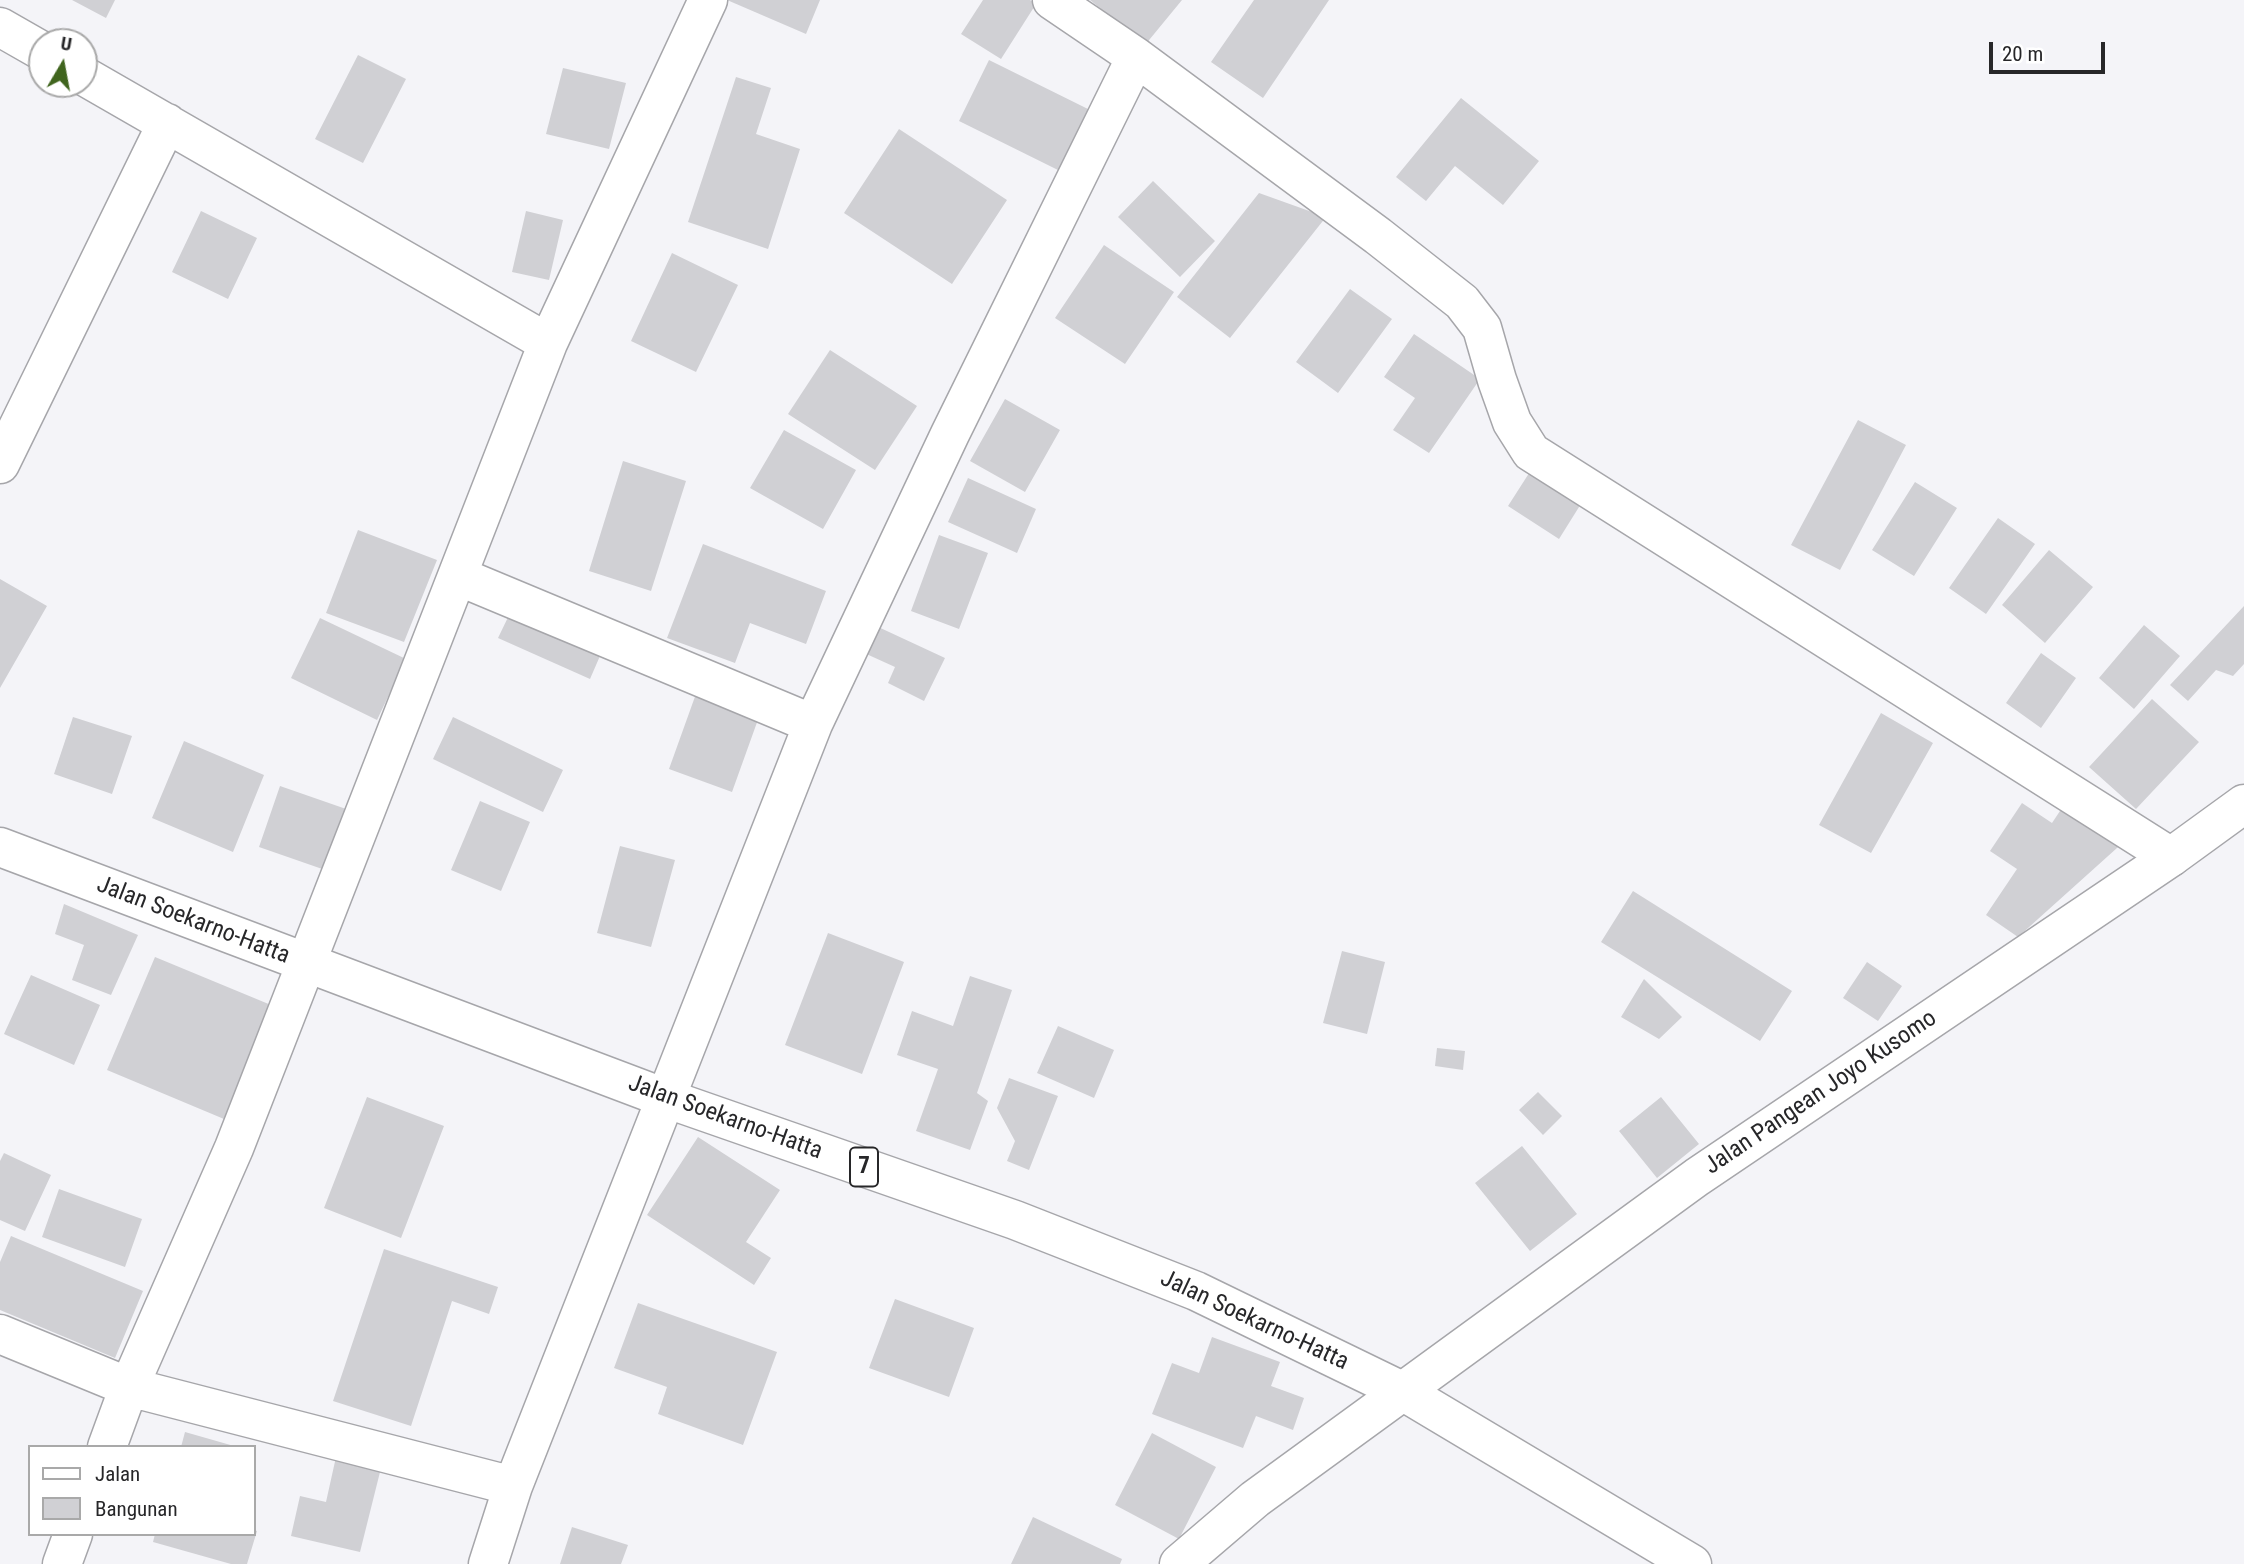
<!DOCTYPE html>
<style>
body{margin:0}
#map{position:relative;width:2244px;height:1564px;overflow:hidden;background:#f4f4f8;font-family:"Roboto Condensed",sans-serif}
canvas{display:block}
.legend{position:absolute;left:28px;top:1445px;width:228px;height:91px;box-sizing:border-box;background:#fff;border:2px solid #a9a9a9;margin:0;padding:9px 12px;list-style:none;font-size:21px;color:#272729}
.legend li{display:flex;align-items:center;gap:14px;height:35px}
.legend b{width:35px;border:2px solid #a9a9a9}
.north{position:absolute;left:28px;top:28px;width:70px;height:70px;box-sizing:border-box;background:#fff;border:2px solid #a9a9a9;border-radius:50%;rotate:10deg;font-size:19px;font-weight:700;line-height:28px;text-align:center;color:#272729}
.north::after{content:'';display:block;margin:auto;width:24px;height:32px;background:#40651e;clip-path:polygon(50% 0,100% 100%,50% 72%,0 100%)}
.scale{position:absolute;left:1989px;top:42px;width:116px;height:32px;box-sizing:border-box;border:4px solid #272729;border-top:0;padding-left:9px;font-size:21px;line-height:24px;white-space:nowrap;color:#272729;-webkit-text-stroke:5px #fff;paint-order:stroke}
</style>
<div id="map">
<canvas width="2244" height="1564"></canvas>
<ul class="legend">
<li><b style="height:9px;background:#fff"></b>Jalan</li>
<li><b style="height:19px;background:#d0d0d4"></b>Bangunan</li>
</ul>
<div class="north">U</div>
<div class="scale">20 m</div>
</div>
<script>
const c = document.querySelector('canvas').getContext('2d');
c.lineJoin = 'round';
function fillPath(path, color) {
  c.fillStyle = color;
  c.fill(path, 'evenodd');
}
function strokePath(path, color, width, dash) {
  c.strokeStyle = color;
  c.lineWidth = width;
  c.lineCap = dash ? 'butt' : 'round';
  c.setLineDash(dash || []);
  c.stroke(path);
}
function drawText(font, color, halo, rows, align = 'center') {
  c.font = font + ' "Roboto Condensed",sans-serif';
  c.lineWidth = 7;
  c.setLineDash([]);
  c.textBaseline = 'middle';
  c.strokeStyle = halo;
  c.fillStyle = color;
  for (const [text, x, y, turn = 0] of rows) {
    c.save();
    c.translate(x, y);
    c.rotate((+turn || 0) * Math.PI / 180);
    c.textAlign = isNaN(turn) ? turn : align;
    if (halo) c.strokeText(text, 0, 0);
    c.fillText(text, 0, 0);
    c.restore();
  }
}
fillPath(new Path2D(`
 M72 0H115L106 18Z
 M727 0H820L806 34Z
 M983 0H1030L1036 4 1001 59 961 34Z
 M1090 0H1182L1145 45Z
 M1254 0H1329L1263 98 1211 62Z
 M358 55 406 79 363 163 315 139Z
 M989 60 1090 110 1060 171 959 121Z
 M563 68 626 83 609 149 546 134Z
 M736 77 771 88 756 134 800 149 768 249 688 222Z
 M1461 98 1539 161 1503 205 1455 166 1426 201 1396 177Z
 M899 129 1007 200 952 284 844 213Z
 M1153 181 1215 241 1180 277 1118 217Z
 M1259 193 1326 217 1230 338 1177 297Z
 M201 211 257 238 228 299 172 272Z
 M526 211 563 220 549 280 512 272Z
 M1104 245 1174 292 1125 364 1055 318Z
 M672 253 738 285 696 372 631 341Z
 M1350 289 1392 319 1338 393 1296 362Z
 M1414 334 1480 379 1429 453 1393 430 1415 398 1384 377Z
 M830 350 917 406 875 470 788 414Z
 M1005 399 1060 430 1025 492 970 461Z
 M1858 420 1906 445 1840 570 1791 545Z
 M784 430 856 470 823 529 750 488Z
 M623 461 686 481 651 591 589 571Z
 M1533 467 1584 499 1559 539 1508 506Z
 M968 478 1036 509 1017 553 948 522Z
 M1915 482 1957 508 1914 576 1872 550Z
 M1998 518 2035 544 1986 614 1949 588Z
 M358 530 437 560 404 642 326 613Z
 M939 535 988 553 959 629 911 611Z
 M703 544 826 591 806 644 750 623 735 663 667 638Z
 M2049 550 2093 587 2045 643 2002 605Z
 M0 579 47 606 0 688Z
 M2244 606V664L2233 676 2216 670 2188 701 2170 685Z
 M512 609 603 649 590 679 498 638Z
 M320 618 406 659 377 720 291 678Z
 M874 625 945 658 924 701 888 683 895 667 862 652Z
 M2144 625 2180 656 2134 709 2099 678Z
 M2041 653 2076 678 2041 728 2006 703Z
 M697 691 760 714 732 792 669 769Z
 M2152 699 2199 742 2136 809 2089 767Z
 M1881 713 1933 743 1871 853 1819 825Z
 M73 717 132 736 112 794 54 774Z
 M453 717 563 770 543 812 433 759Z
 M184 741 264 775 233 852 152 818Z
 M280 786 349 810 328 871 259 847Z
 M2068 799 2127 839 2018 937 1986 915 2017 869 1990 851 2022 803 2052 823Z
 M480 801 530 822 501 891 451 870Z
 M620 846 675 860 651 947 597 933Z
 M1633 891 1792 991 1760 1041 1601 942Z
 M64 904 138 935 111 995 72 980 84 945 55 934Z
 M828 933 904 962 862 1074 785 1045Z
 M1342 951 1385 962 1367 1034 1323 1023Z
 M155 957 271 1005 224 1119 107 1070Z
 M1867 962 1902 986 1878 1021 1843 998Z
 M31 975 100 1005 74 1065 4 1034Z
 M970 976 1012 990 977 1093 988 1101 970 1150 916 1131 938 1069 897 1055 912 1011 953 1026Z
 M1644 979 1682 1017 1659 1039 1621 1017Z
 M1058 1026 1114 1050 1094 1098 1037 1073Z
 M1437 1048 1465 1051 1463 1070 1435 1066Z
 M1009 1078 1058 1096 1029 1170 1007 1161 1015 1141 997 1108Z
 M1538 1092 1562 1116 1543 1135 1519 1110Z
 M367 1097 444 1126 401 1238 324 1208Z
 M1661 1097 1699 1144 1657 1178 1619 1131Z
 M698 1137 780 1190 746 1242 771 1258 754 1285 647 1215Z
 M1522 1146 1577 1214 1530 1251 1475 1183Z
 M4 1153 51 1175 25 1231 0 1220V1161Z
 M59 1189 142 1219 125 1267 42 1237Z
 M11 1236 143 1291 115 1358 0 1310V1262Z
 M384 1249 498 1287 489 1314 452 1301 411 1426 333 1401Z
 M895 1299 974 1328 949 1397 869 1368Z
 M638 1303 777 1352 743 1445 658 1414 667 1387 614 1368Z
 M1212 1337 1280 1362 1271 1386 1304 1398 1293 1430 1256 1416 1243 1448 1152 1414 1172 1363 1199 1373Z
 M185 1432 234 1446V1447H181Z
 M1152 1433 1216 1467 1179 1539 1115 1505Z
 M336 1457 381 1468 360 1552 291 1536 300 1496 326 1502Z
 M1033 1517 1122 1559 1120 1564H1011Z
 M572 1527 628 1545 621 1564H560Z
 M254 1530 257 1531 247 1564H231L153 1542 155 1534H254Z`), '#d0d0d4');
const street = new Path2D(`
 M1052 0 1136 57 1378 236 1462 302 1482 328 1497 380 1512 422 1531 452 2171 857
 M0 27 42 51
 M84 76 548 343
 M0 464 167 123
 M458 576 813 724
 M0 1334 129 1387 513 1486
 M107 1447 129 1387 234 1148 548 343 708 0
 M62 1564 73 1534
 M488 1564 513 1486 813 724 950 434 1136 57`);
const secondary = new Path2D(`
 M1179 1564 1255 1499 1697 1177 2171 857 2244 804`);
const highway = new Path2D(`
 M0 847 665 1098 1015 1220 1196 1291 1404 1392 1692 1564`);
strokePath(street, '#a6a6aa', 41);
strokePath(secondary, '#a6a6aa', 41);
strokePath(highway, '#a6a6aa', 41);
strokePath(street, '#fff', 38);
strokePath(secondary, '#fff', 38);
strokePath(highway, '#fff', 38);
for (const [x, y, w] of [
 [864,1167,28]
]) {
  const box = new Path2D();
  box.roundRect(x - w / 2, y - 19.5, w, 39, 5);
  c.fillStyle = '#fff';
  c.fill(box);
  strokePath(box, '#272729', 2);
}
drawText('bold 23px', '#272729', null, [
 ["7",864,1167]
]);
drawText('24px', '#272729', '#fff', [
 ["Jalan Soekarno-Hatta",193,921,21],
 ["Jalan Pangean Joyo Kusomo",1821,1093,-34],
 ["Jalan Soekarno-Hatta",725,1118,20],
 ["Jalan Soekarno-Hatta",1254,1321,25]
]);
</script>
